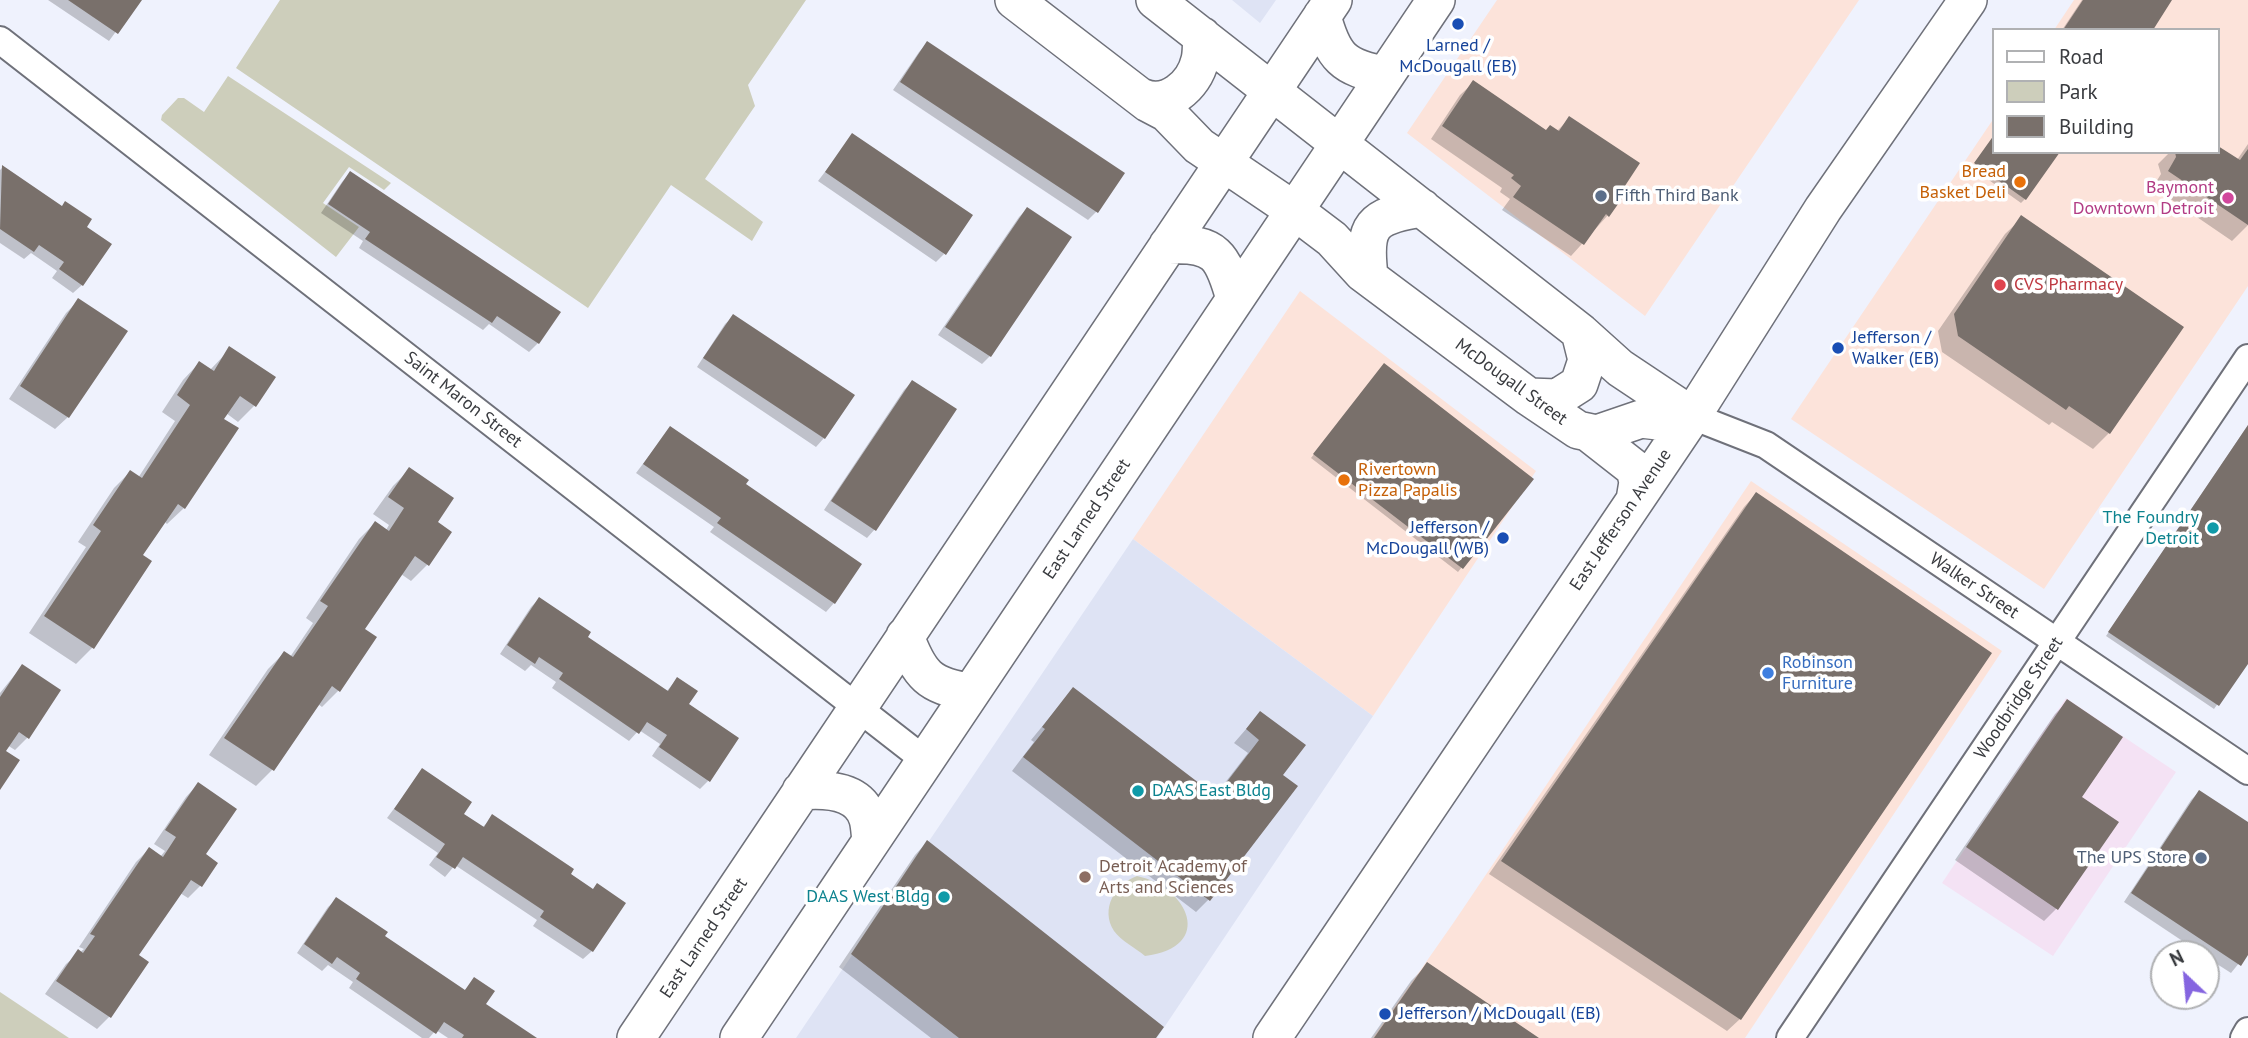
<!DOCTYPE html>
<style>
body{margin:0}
#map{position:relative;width:2248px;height:1038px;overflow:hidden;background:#eff2fd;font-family:"PT Sans",sans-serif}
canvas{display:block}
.legend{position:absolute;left:1992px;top:28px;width:228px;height:126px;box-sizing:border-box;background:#fff;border:2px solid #b0b1b3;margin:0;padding:9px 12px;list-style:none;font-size:21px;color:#3a3c40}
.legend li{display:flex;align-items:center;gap:14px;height:35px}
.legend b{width:35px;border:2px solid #b0b1b3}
.north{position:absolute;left:2150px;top:940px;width:70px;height:70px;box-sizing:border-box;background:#fff;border:2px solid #b0b1b3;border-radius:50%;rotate:334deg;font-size:19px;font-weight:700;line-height:28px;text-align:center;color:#3a3c40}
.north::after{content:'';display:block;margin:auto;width:24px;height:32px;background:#8565e0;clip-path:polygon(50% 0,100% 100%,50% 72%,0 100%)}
</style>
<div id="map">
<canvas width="2248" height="1038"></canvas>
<ul class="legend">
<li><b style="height:9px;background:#fff"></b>Road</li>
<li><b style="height:19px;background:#cdcebb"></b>Park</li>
<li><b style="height:19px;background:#79706b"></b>Building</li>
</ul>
<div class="north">N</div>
</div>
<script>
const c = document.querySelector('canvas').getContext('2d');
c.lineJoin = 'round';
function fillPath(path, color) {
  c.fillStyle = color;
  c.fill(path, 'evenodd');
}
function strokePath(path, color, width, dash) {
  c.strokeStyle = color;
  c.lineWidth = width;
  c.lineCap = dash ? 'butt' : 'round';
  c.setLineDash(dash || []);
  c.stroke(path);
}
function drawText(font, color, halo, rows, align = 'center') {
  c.font = font + ' "PT Sans",sans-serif';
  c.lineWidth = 7;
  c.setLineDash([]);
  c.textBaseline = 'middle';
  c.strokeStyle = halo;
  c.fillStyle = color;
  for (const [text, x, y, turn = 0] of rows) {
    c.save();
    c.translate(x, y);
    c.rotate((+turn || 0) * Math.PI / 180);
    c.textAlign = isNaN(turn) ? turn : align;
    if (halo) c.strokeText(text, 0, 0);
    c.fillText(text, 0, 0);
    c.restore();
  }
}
fillPath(new Path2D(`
 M1497 0H1859L1645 316 1407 133Z
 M2074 0H2248V286L2044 589 1791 419 1994 118V152H2218V30H2054Z
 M1300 291 1536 471 1373 716 1133 539Z
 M1751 481 2002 651 1745 1038H1373L1454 922Z`), '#fce3da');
fillPath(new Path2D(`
 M2066 698 2176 772 2053 956 1942 883Z`), '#f4e2f4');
fillPath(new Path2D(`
 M1232 0H1276L1260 23Z
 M1133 539 1373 716 1157 1038H796Z`), '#dee3f4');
fillPath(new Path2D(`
 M280 0H806L748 85 755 106 705 179 763 222 752 241 671 185 588 308 236 68Z
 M228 76 391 183 384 190 349 167 323 203 359 227 336 257 161 120 162 115 178 98H184L204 112Z
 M1137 876C1188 887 1216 947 1145 956 1136 948 1121 941 1114 931 1100 909 1115 884 1137 876Z
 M0 992 69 1038H0Z`), '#cdcebb');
fillPath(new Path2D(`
 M48 0H139L109 41Z
 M2082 0H2170L2150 30H2062Z
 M927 43 1122 173 1096 212 1088 220 893 90 919 52Z
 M1473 83 1546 132H1556L1570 118 1617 195 1608 215 1571 256 1502 210 1510 199 1500 192 1502 188 1431 139 1460 95Z
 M853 135 944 254 936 262 818 181Z
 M1994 136V152L2025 199 2021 203 1972 168Z
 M2248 144V225L2232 241 2153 187 2161 174 2158 164 2170 152H2218L2237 160Z
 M2 168 61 208 84 227 82 285 73 293 52 278 57 271 31 253 24 259 0 243V170Z
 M350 173 559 312 538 343 529 352 489 324 483 330 359 248 363 241 321 213 342 182Z
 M1027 209 990 356 982 364 938 335 1019 217Z
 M2022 218 2109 433 2093 449 2052 422 2049 425 1942 352 1938 331 2005 234Z
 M79 300 68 417 55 429 9 399 66 313Z
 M734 316 824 438 816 447 697 367 725 324Z
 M230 349 254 406 238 422 226 413 184 508 167 524 164 521 141 555 92 648 76 664 29 633 86 547 78 542 114 488 130 472 138 478 175 421 162 412 183 380 199 363 210 370Z
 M1381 369 1532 479 1458 572 1311 458Z
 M912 382 875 529 867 538 824 510 904 390Z
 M2248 425V661L2214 709 2106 636Z
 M670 428 743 485 860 565 834 603 826 612 710 532 714 527 636 473Z
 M409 470 435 523 428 564 411 581 401 574 363 630 375 638 338 691 322 707 318 704 272 770 256 786 209 755 268 669 284 653 290 657 313 623 306 618 359 539 375 523 386 530 389 525 373 514 393 486Z
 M1756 494 1740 1019 1727 1031 1489 874 1744 507Z
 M539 599 585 637 666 692 677 679 708 781 700 789 652 756 660 744 639 730 629 741 552 688 556 682 531 665 525 671 500 654 531 607Z
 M22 666 28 737 15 750 7 745 3 751 0 787V693Z
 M1073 689 1214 797 1248 753 1234 743 1260 713 1280 775 1209 899 1196 912 1012 771 1034 742 1031 740Z
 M2067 702 2080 797 2116 822 2056 909 2044 921 1955 860 2055 714Z
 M423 770 462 815 482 828 493 816 592 890 624 903 592 951 583 959 533 926 537 920 455 865 445 877 429 865 438 853 387 818Z
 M198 784 204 855 200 886 188 898 180 893 137 956 110 1016 97 1029 45 994 66 964 84 949 79 947 136 862 149 849 160 857 165 851 154 844 186 797Z
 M2199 792 2248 824V952L2231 973 2206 957V954H2202L2124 902 2191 800Z
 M927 842 1154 1038H931L839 967 915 855Z
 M337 899 383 937 463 992 474 980 484 1005 533 1038H448L436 1030 429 1038H422L349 988 353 982 328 965 322 971 297 953 328 907Z
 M1427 965 1537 1038H1371L1411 981Z`), '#0003');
fillPath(new Path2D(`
 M68 0H142L118 34Z
 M2083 0H2172L2153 30H2063Z
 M927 41 1125 173 1098 213 900 82Z
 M1473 80 1546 130 1550 125 1559 131 1569 116 1640 163 1619 195 1623 197 1609 217 1606 214 1584 245 1513 197 1521 186 1511 178 1514 175 1442 126Z
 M852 133 973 215 946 255 825 172Z
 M1994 135V152H2060L2026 200 1974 163Z
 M2218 146 2240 160 2248 149V225L2168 171 2176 157 2175 152H2218Z
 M2 165 62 206 65 201 92 219 87 227 112 244 83 286 59 269 64 262 39 245 34 252 0 229Z
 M350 171 561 312 539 344 497 316 492 323 365 239 370 232 328 204Z
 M1027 207 1072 237 991 357 945 327Z
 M2021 215 2184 327 2110 434 2069 406 2066 410 1958 336 1954 314Z
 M78 298 128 331 69 418 20 386Z
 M733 314 855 395 825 439 703 358Z
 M229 346 276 377 256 407 240 396 224 419 239 428 185 509 178 504 143 555 152 561 94 649 44 616 101 531 93 525 130 470 142 478 190 405 177 395 199 361 214 371Z
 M1384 363 1534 479 1463 569 1313 454Z
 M912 380 957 409 876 531 831 501Z
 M2248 425V664L2219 706 2108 632Z
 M670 426 749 480 746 484 862 564 835 604 717 523 721 518 643 464Z
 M409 467 454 498 438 522 452 532 429 566 415 556 365 629 377 637 340 692 332 686 274 771 224 738 284 651 293 657 328 606 320 601 375 521 389 531 404 508 388 497Z
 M1756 492 1992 653 1741 1020 1501 861Z
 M539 597 591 632 588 637 668 691 677 677 698 691 689 704 739 738 710 782 659 747 667 735 647 722 639 734 559 679 563 673 539 657 535 664 507 645Z
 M22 664 61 690 29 739 19 732 6 751 20 760 0 790V697Z
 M1073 687 1216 796 1259 740 1246 729 1260 711 1306 745 1283 775 1298 786 1210 901 1023 757 1045 729 1042 727Z
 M2067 699 2123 737 2082 797 2119 822 2058 910 1966 847Z
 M422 768 472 802 464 814 484 827 492 814 574 869 571 874 593 889 597 883 626 903 593 952 540 917 544 911 463 857 455 869 436 857 445 844 394 809Z
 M198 782 237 809 206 854 218 863 202 887 191 880 139 955 149 962 111 1018 56 981 78 949 83 953 95 936 90 934 149 847 163 857 176 837 165 830Z
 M2199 790 2248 822V955L2241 966 2131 893Z
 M927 840 1164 1027 1156 1038H959L851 954Z
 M336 897 388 932 385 936 465 990 474 977 495 991 486 1004 537 1038H462L464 1035 444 1022 436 1034 356 979 360 973 337 957 332 964 304 944Z
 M1427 962 1539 1038H1374Z`), '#79706b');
const street = new Path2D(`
 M0 40 926 761
 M1692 416 1766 445 2248 771
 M1790 1038 2248 358
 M2244 1038 2248 1031`);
const secondary = new Path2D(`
 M1014 0 1148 103 1167 113 1199 146 1295 211 1332 239 1363 273 1529 397 1578 430 1597 434 1641 419 1667 422 1692 416 1620 368 1580 332 1155 0
 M1322 16C1333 57 1343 68 1385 75
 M1141 97C1167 109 1194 86 1200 60 1202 52 1201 44 1202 36
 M1168 245C1216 242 1223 256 1235 299
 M1369 276C1363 225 1371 216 1422 208
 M1529 397 1557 398 1579 384 1587 360 1580 332
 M1589 433 1635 469 1638 482 1635 500
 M905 636C919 674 929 687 971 692
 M801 791C825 789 860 790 868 819 870 826 870 834 871 841
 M636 1038 1333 0
 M739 1038 1436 0
 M1272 1038 1692 416 1823 209 1968 0`);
strokePath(street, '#6f717a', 30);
strokePath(secondary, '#6f717a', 40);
strokePath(street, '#fff', 26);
strokePath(secondary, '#fff', 37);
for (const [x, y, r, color] of [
 [1458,24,7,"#1a4fb4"],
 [2020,182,7,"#e8710a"],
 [1601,196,7,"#5c6f8a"],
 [2228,198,7,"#d1479c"],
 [2000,285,7,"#e0444e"],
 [1838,348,7,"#1a4fb4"],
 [1344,480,7,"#e8710a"],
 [2213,528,7,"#0f9aa8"],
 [1503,538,7,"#1a4fb4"],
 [1768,673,7,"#3f7fe0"],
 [1138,791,7,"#0f9aa8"],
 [2201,858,7,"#5c6f8a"],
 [1085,877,7,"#8d6e63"],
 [944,897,7,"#0f9aa8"],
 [1385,1014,7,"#1a4fb4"]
]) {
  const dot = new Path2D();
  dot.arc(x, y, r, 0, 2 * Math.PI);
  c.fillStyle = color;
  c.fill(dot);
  strokePath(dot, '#fff', 2.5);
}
drawText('18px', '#164399', '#fff', [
 ["Larned /",1458,46,"center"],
 ["McDougall (EB)",1458,67,"center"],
 ["Jefferson /",1852,338],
 ["Walker (EB)",1852,359],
 ["Jefferson /",1489,528,"right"],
 ["McDougall (WB)",1489,549,"right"],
 ["Jefferson / McDougall (EB)",1399,1014]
], 'left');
drawText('18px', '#c56008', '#fff', [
 ["Bread",2006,172],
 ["Basket Deli",2006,193],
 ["Rivertown",1358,470,"left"],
 ["Pizza Papalis",1358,491,"left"]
], 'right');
drawText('18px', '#b23c85', '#fff', [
 ["Baymont",2214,188],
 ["Downtown Detroit",2214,209]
], 'right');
drawText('18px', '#4e5e75', '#fff', [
 ["Fifth Third Bank",1615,196],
 ["The UPS Store",2187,858,"right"]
], 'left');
drawText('18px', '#be3a42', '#fff', [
 ["CVS Pharmacy",2014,285]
], 'left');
drawText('18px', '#3a3c40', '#fff', [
 ["McDougall Street",1511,382,36],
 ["Saint Maron Street",463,400,38],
 ["East Larned Street",1087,519,-56],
 ["East Jefferson Avenue",1621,520,-56],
 ["Walker Street",1974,586,34],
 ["Woodbridge Street",2019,698,-56],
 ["East Larned Street",704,938,-56]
]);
drawText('18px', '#0d838f', '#fff', [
 ["The Foundry",2199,518],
 ["Detroit",2199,539],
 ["DAAS East Bldg",1152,791,"left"],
 ["DAAS West Bldg",930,897]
], 'right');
drawText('18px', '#366cbe', '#fff', [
 ["Robinson",1782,663],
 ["Furniture",1782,684]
], 'left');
drawText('18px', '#785e54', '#fff', [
 ["Detroit Academy of",1099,867],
 ["Arts and Sciences",1099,888]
], 'left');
</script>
